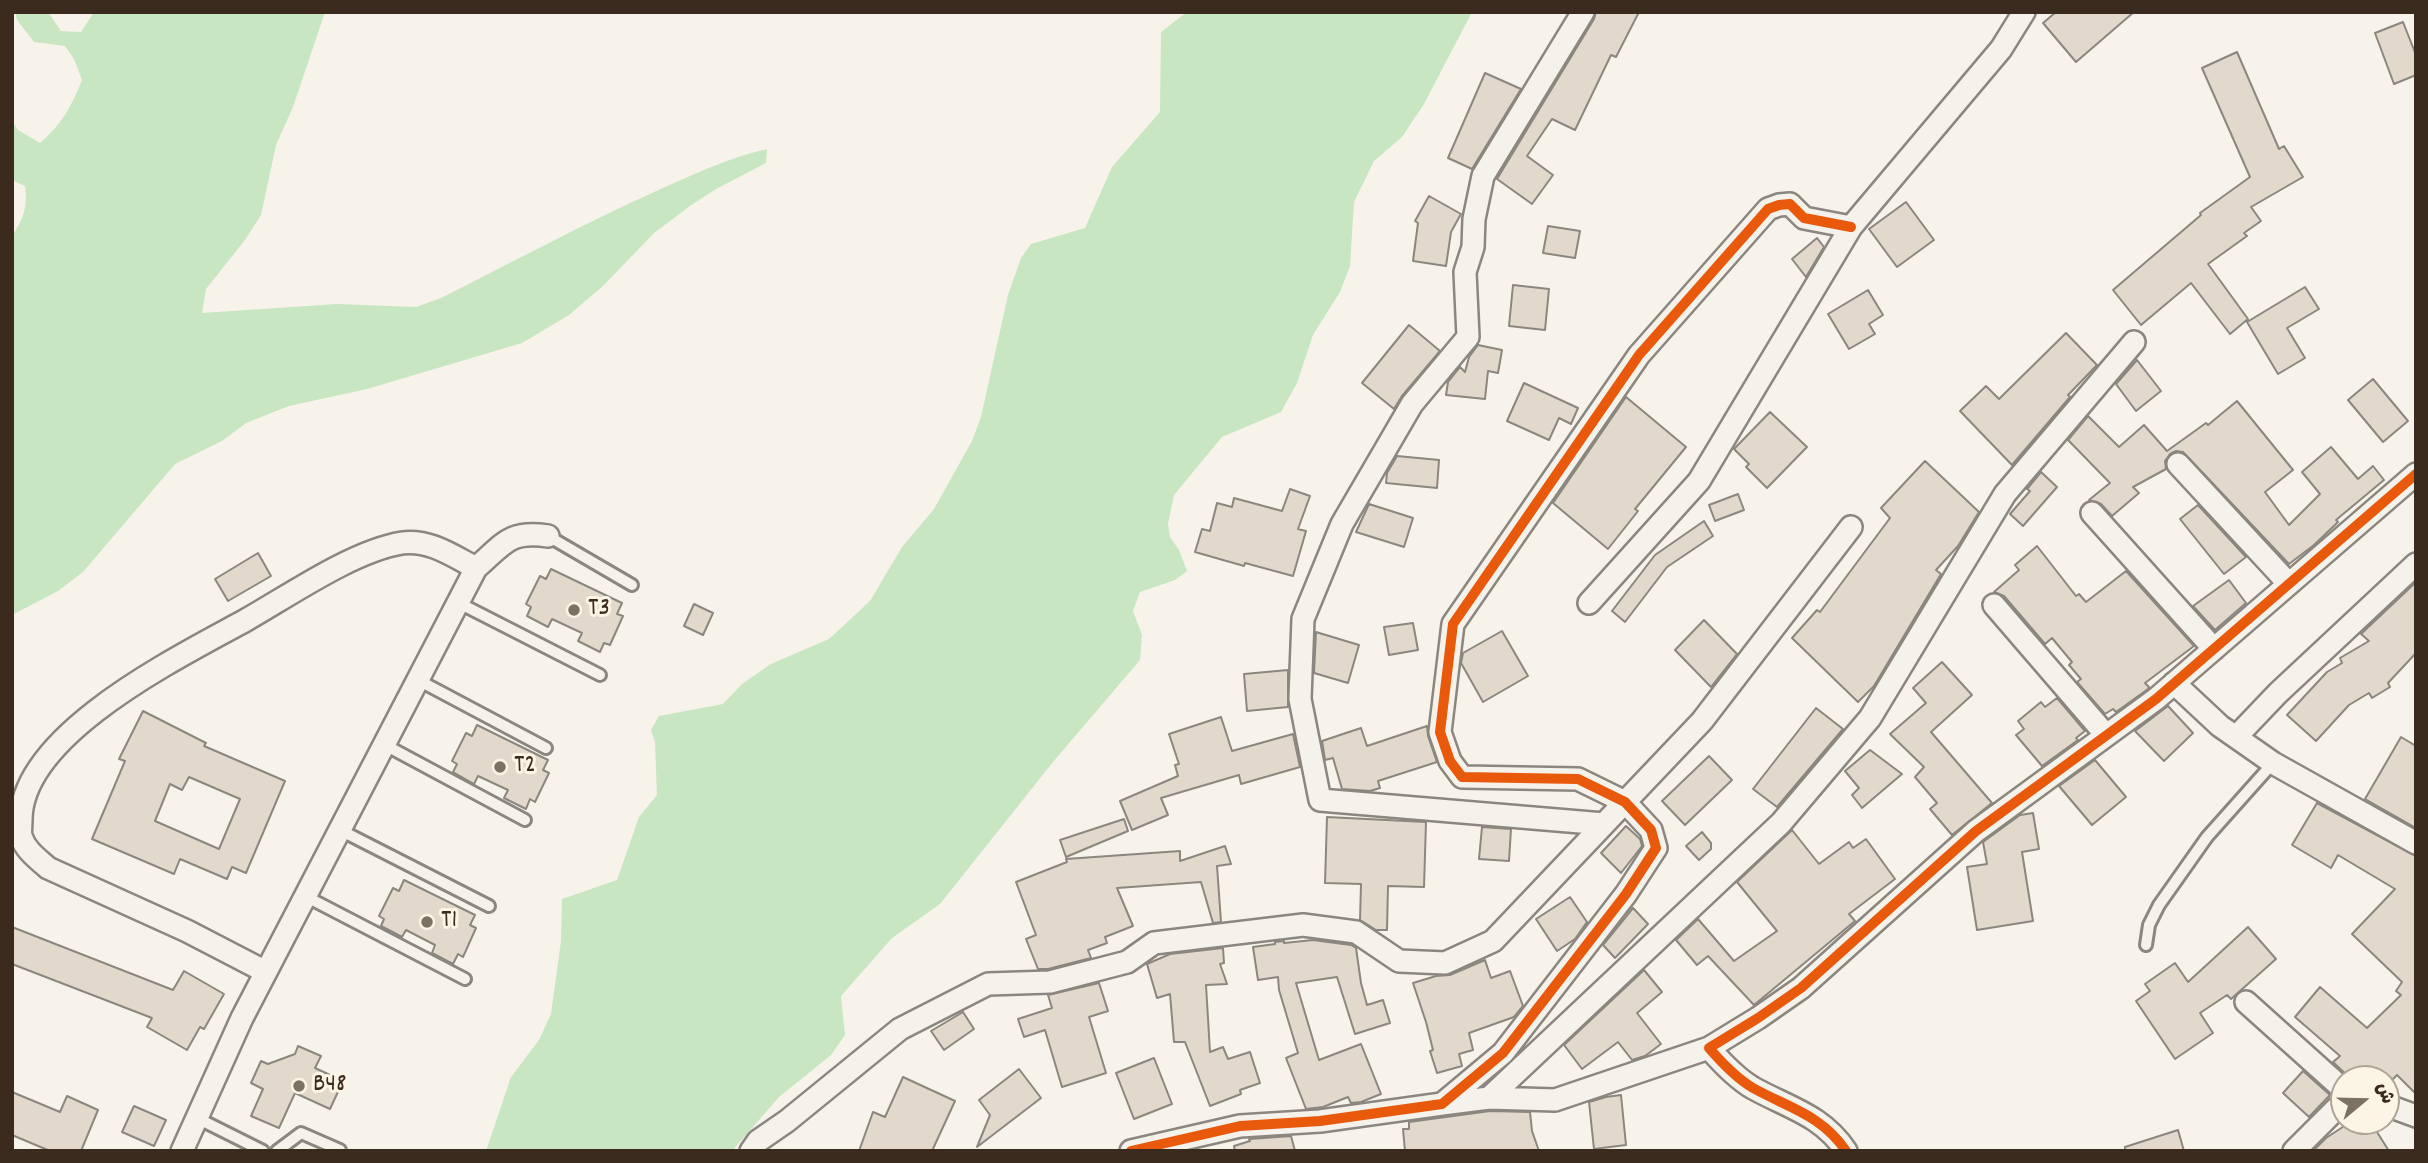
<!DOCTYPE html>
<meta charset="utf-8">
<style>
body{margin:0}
#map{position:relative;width:2428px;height:1163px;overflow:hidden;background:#f7f3ea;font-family:Dekko,"Playpen Sans Arabic",sans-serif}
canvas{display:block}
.frame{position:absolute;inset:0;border:14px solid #3b2a1e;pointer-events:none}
.north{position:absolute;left:2330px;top:1065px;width:70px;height:70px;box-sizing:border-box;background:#fcf5e5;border:2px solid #afa495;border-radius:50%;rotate:71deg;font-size:19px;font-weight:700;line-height:28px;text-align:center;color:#3b2a1e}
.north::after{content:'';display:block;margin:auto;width:24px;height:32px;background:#7d7065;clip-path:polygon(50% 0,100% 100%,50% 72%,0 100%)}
</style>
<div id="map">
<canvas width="2428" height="1163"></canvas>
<div class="frame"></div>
<div class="north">ش</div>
</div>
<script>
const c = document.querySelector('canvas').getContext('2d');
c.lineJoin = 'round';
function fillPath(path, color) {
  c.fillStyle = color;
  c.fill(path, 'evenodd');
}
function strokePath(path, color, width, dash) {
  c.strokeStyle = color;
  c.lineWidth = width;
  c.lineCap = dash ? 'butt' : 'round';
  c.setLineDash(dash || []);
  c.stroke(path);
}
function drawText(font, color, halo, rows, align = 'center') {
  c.font = font + ' Dekko,sans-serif';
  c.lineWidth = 6;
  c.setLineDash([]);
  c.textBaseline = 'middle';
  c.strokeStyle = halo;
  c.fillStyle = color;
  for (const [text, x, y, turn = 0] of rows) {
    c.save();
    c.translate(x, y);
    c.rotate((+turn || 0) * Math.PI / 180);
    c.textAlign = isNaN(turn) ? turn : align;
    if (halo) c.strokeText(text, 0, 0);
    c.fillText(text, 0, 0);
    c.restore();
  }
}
fillPath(new Path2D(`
 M15 12H48L61 31 81 32 94 12H325L293 107 276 145 261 215 245 240 206 289 202 313 337 304 416 307 441 298C511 263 581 225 652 193 690 176 727 158 767 149L766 163 716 189 690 206 654 233 604 285 569 315 522 343 367 389 289 406 246 423 222 441 175 464 83 572 58 591 12 615V236C24 218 28 206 25 186L12 180V121L18 130 40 143C62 124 71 107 82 80L74 59 65 46 34 42 17 20Z
 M1187 12H1472L1424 104 1402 137 1374 161 1354 202 1350 266 1340 292 1313 335 1297 383 1281 412 1222 437 1174 495 1168 524 1170 537 1179 550 1187 571 1175 580 1140 592 1133 611 1142 635 1140 660 1053 762 940 904 892 938 841 996 845 1035 831 1055 779 1097 732 1151H486L511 1077 539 1040 551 1014 561 941 562 899 617 880 639 817 657 795 655 742 651 730 659 716 723 704 742 684 771 664 829 639 870 601 902 547 934 509 972 441 981 417 1008 295 1021 258 1031 244 1085 228 1112 167 1160 112 1161 32Z`), '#c8e6c2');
const building = new Path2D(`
 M1596 12H1639L1616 57 1611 55 1575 130 1552 119 1527 156 1553 175 1532 204 1497 179 1594 19Z
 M2056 12H2134L2076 62 2043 23Z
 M2403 22 2416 55V75L2394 84 2375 33Z
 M2237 52 2279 149 2284 146 2303 177 2251 207 2261 221 2244 233 2247 236 2208 264 2248 319 2230 334 2191 283 2141 325 2113 290 2201 215 2200 213 2250 177 2202 68Z
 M1485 73 1521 89 1472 169 1448 158Z
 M1429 196 1461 214 1451 232 1446 266 1413 261 1418 223 1415 221Z
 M1906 202 1934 240 1897 267 1869 229Z
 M1548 226 1580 231 1575 258 1543 253Z
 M1817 238 1824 247 1806 277 1792 259Z
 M1513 285 1549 289 1545 330 1509 326Z
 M2305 287 2319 309 2287 328 2305 358 2278 374 2247 322Z
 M1868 290 1883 315 1869 324 1875 334 1849 349 1828 314Z
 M1409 325 1440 351 1402 396 1394 409 1362 383Z
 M2066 333 2097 365 2068 395 2070 397 2012 465 1960 411 1986 386 1999 399Z
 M1478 345 1502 350 1498 373 1488 371 1485 399 1446 395 1448 382 1460 367 1465 372 1469 357Z
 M2137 360 2161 391 2136 411 2116 384Z
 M2373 379 2408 421 2383 442 2348 400Z
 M1524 383 1578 408 1571 424 1559 418 1549 440 1507 421Z
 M1626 397 1686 447 1635 509 1638 511 1608 549 1553 503Z
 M2237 401 2293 470 2265 492 2289 525 2320 494 2302 472 2331 447 2358 479 2373 466 2384 480 2336 520 2338 522 2314 545 2289 564 2183 452 2176 451 2170 454 2165 461 2166 469 2133 487 2139 493 2112 516 2101 504 2089 500 2110 483 2068 440 2088 416 2119 447 2144 425 2167 451 2206 423 2208 425Z
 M1770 412 1807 447 1767 488 1746 467 1749 464 1734 449Z
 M1397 456 1439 460 1437 488 1386 483 1387 473Z
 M1925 461 1979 512 1958 546 1936 570 1941 574 1874 686 1858 702 1792 638 1817 610 1820 612 1890 518 1881 508Z
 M2041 472 2057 487 2023 526 2010 514 2030 491 2027 489Z
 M1290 489 1310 496 1298 529 1306 531 1293 576 1245 563 1244 566 1195 552 1202 529 1210 531 1217 503 1232 507 1234 498 1282 511Z
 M1738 494 1744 510 1715 521 1709 505Z
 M1369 504 1413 518 1404 547 1356 532Z
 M2198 505 2246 557 2224 574 2180 519Z
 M1704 521 1713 536 1667 567 1625 622 1612 611 1655 555Z
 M2037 546 2076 596 2079 594 2086 602 2126 571 2194 646 2145 683 2149 687 2148 689 2116 712 2113 709 2105 714 2077 682 2081 679 2069 665 2072 662 2052 638 2045 644 2004 596 1994 592 2019 570 2015 565Z
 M258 553 271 576 228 601 215 579Z
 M551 569 622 603 617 614 623 616 610 645 604 643 600 652 578 641 582 633 552 619 548 627 527 616 531 607 526 604 540 576 546 579Z
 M2229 580 2246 603 2215 630 2193 606Z
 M2416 582V653L2388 683 2390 687 2372 698 2369 693 2349 705 2316 741 2287 715 2327 672 2342 663 2340 658 2369 641 2361 634Z
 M694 604 713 613 703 635 684 626Z
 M1704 620 1737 654 1711 687 1675 650Z
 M1413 623 1418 650 1389 655 1384 627Z
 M1502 631 1528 676 1483 702 1461 663 1463 653Z
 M1316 632 1359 645 1348 683 1314 673Z
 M1942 662 1972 695 1931 732 1992 803 1952 835 1930 809 1937 803 1915 777 1924 767 1890 734 1926 703 1913 688Z
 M1288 670V707L1247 711 1244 674Z
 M2057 698 2085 731 2076 738 2078 740 2042 766 2016 735 2024 729 2018 721 2041 702 2045 707Z
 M2168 706 2193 733 2164 761 2135 731Z
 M1816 708 1843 729 1777 807 1753 789Z
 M143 711 206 743 204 746 285 781 246 873 232 867 227 879 180 859 174 874 92 839 125 761 119 759ZM189 777 240 799 219 849 155 821 170 784 182 790Z
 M1221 717 1232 751 1293 734 1300 767 1241 784 1239 775 1161 798 1168 815 1132 830 1120 801 1178 776 1175 765 1179 764 1169 734Z
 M477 725 548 760 543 770 549 773 535 802 530 799 526 809 504 798 508 790 478 776 474 784 453 772 457 764 452 761 466 733 472 736Z
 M1427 726 1428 736 1437 762 1378 781 1380 788 1370 791 1342 789 1333 758 1325 760 1322 741 1361 728 1367 746Z
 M2401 737 2416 746V828L2365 799Z
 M1870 750 1902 774 1862 808 1852 795 1859 788 1845 771Z
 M1709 756 1732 780 1685 825 1662 801Z
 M2095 760 2126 797 2092 825 2059 786Z
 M2317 803 2416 856V1094L2397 1075 2393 1079H2351L2333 1062 2340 1056 2295 1017 2320 987 2367 1028 2401 995 2396 991 2402 982 2352 934 2395 889 2338 855 2331 868 2292 845Z
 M2033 813 2039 849 2022 852 2033 921 1977 930 1967 867 1987 864 1983 842 2020 815Z
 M1327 817 1426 822 1424 887 1388 886 1387 930H1376L1360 920 1361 884 1325 883Z
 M1124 819 1128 831 1066 857 1060 840Z
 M1626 826 1640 839 1642 846 1621 873 1601 853Z
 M1482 827 1511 829 1509 861 1479 859Z
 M1792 830 1819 864 1849 842 1853 848 1866 839 1895 879 1849 914 1855 921 1754 1005 1708 956 1697 965 1676 940 1698 919 1734 961 1777 931 1737 882Z
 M1702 832 1711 843V849L1699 860 1686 846Z
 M1225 846 1231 864 1217 866 1221 922 1213 923 1201 882 1117 888 1133 926 1105 937 1107 943 1088 950 1091 958 1048 969H1038L1026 939 1036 935 1016 882 1067 862 1066 859 1180 851V861Z
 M404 880 475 915 470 925 476 928 463 957 458 954 453 964 432 953 435 945 406 930 402 937 381 926 384 919 379 916 393 888 399 891Z
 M1570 897 1587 922 1575 939 1557 951 1536 919Z
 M1633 908 1648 924 1615 958 1603 945Z
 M12 927 173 990 184 971 224 994 204 1029 200 1027 187 1050 147 1027 152 1018 12 964Z
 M2248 927 2276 959 2231 999 2227 995 2200 1013 2213 1033 2175 1059 2136 1001 2150 991 2145 984 2175 963 2188 982Z
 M1313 940 1351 945 1356 948 1361 983 1367 1005 1383 1000 1390 1023 1355 1034 1337 977 1296 983 1319 1060 1361 1044 1381 1094 1361 1102 1351 1103 1348 1097 1323 1107 1306 1109 1286 1058 1298 1053 1279 990 1278 977 1258 980 1253 947 1275 944V942L1284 941V943Z
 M1223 948 1224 963 1220 964 1227 984 1206 985 1210 1052 1223 1047 1228 1059 1250 1052 1260 1083 1240 1090 1241 1094 1210 1106 1185 1042H1174L1170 994 1157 998 1147 964 1170 954Z
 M1485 960 1491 978 1510 971 1523 1006 1514 1017 1469 1033 1473 1050 1459 1054 1462 1066 1437 1073 1430 1051 1433 1050 1426 1022 1413 983 1436 976 1450 975Z
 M1644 970 1662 992 1637 1013 1661 1044 1645 1056 1632 1060 1618 1042 1582 1069 1564 1045Z
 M1099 983 1108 1011 1089 1017 1106 1073 1062 1087 1045 1030 1024 1037 1018 1019 1052 1008 1048 995Z
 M963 1012 974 1029 944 1050 931 1031Z
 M298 1046 321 1056 315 1068 343 1081 330 1109 295 1093 279 1128 251 1116 263 1089 251 1083 261 1061 268 1064 295 1054Z
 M1154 1058 1172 1104 1134 1119 1116 1073Z
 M1019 1069 1041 1098 977 1147 990 1115 979 1100Z
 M2303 1071 2330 1095 2309 1117 2283 1093Z
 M903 1077 955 1101 932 1151H859L873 1112 885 1117Z
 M12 1092 60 1112 67 1096 98 1110 81 1151H50L12 1135Z
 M1621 1095 1626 1145 1594 1149 1589 1102 1606 1097Z
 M134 1106 166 1120 154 1146 122 1132Z
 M1490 1111 1530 1112 1532 1131 1539 1151H1405L1403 1129H1409V1122Z
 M2352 1121H2370L2389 1151H2313L2326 1138Z
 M2178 1130 2184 1151H2125V1147Z
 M1291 1136 1295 1151H1235L1234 1146 1250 1141 1249 1139Z`);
fillPath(building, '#e2d9cc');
strokePath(building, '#8b867f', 2);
const lane = new Path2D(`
 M548 536 632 585
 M459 603 600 675
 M418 680 546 748
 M385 745 525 820
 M340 830 489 906
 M305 896 465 979
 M2146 945 2149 925 2159 905 2207 837 2273 763
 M197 1118 263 1151
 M277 1151 301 1133 340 1150`);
const street = new Path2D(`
 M1583 12 1483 176 1474 219 1473 247 1465 272 1468 337 1412 404 1342 524 1303 619 1300 699 1320 800 1604 824
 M2178 464 2289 584
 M2092 513 2214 649
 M1589 603 1699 481 1851 227 2001 49 2024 12
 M1994 605 2106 735
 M2174 683 2220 726 2273 763 2416 843
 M2236 737 2278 693 2416 564
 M266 972 187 931 48 868C38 859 25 850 21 836 20 832 21 825 21 820 21 734 179 657 246 620 290 595 353 551 402 543 429 539 453 556 476 568
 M2246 1002 2344 1090
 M1489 1098 1781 823 1870 718 2005 494 2134 342
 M1442 1104 1489 1098 1555 1100 1709 1048
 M2386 1105 2416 1116
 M182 1151 242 1018 476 568C504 544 509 530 548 536
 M751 1151 758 1141 787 1121 900 1029 988 984 1050 982 1127 962 1154 943 1303 925 1356 932 1399 961 1445 963 1493 941 1702 721 1851 527
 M1131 1151 1240 1126 1320 1121 1442 1104 1503 1053 1626 894 1656 848 1651 830 1625 802 1578 779 1462 777 1450 761 1440 732 1453 624 1639 355 1768 209 1779 205 1790 204 1804 218 1851 227
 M1846 1151C1822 1115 1789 1108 1753 1088 1736 1078 1722 1063 1709 1048L1758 1018 1801 988 1976 831 2156 699 2416 474
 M2294 1151 2338 1107 2344 1104`);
strokePath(lane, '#8b867f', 16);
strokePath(street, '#8b867f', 26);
strokePath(lane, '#f5f2ec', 10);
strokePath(street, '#f5f2ec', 21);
strokePath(new Path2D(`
 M1131 1151 1240 1126 1320 1121 1442 1104 1503 1053 1626 894 1656 848 1651 830 1625 802 1578 779 1462 777 1450 761 1440 732 1453 624 1639 355 1768 209 1779 205 1790 204 1804 218 1851 227
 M1846 1151C1822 1115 1789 1108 1753 1088 1736 1078 1722 1063 1709 1048L1758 1018 1801 988 1976 831 2156 699 2416 474`), '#e8590c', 10);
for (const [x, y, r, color] of [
 [574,610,7,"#7d7065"],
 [500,767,7,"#7d7065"],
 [427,922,7,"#7d7065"],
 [299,1086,7,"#7d7065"]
]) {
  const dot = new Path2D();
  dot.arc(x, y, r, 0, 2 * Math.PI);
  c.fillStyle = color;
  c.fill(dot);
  strokePath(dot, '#fcf5e5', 2.5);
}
drawText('26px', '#3b2a1e', '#fcf5e5', [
 ["T3",588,610],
 ["T2",514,767],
 ["T1",441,922],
 ["B48",313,1086]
], 'left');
</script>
